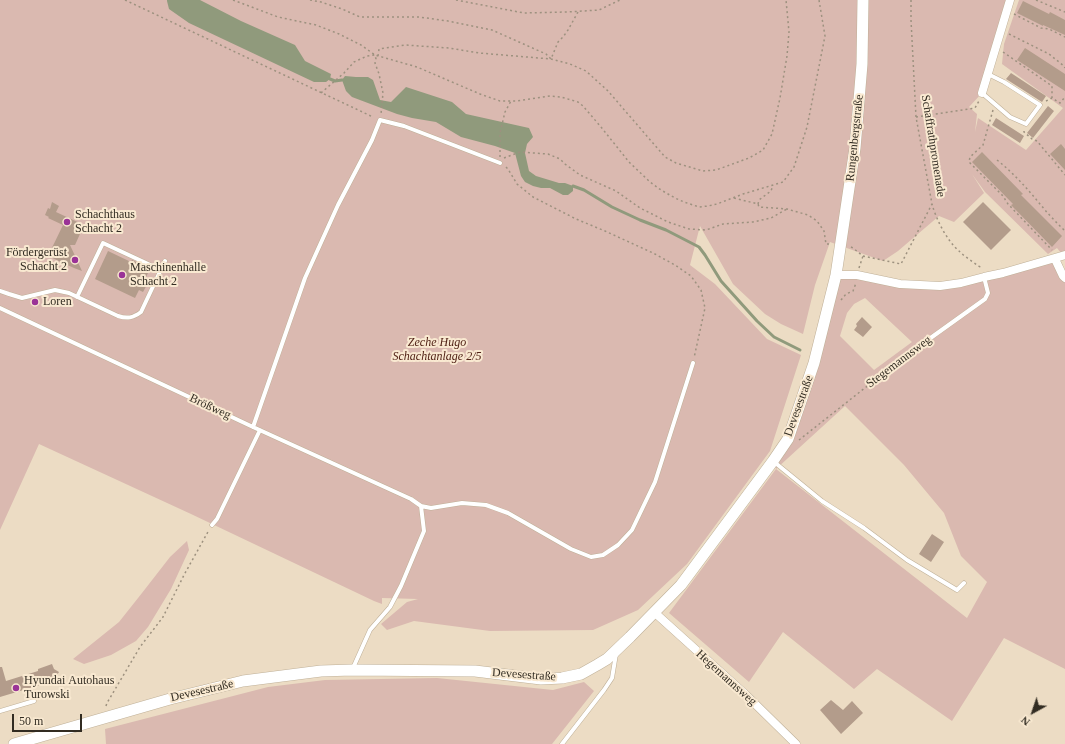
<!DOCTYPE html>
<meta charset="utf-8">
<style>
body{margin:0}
#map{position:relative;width:1065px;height:744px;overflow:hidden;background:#ecdcc4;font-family:Georgia,serif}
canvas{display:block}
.north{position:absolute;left:1013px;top:692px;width:40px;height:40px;-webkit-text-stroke:3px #f9e9d1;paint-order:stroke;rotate:220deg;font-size:11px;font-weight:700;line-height:16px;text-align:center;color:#322c22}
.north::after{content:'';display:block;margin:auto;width:14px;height:18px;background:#322c22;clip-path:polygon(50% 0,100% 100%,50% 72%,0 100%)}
.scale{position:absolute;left:12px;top:714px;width:70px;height:18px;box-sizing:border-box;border:2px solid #322c22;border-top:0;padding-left:5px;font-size:12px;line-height:14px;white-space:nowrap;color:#322c22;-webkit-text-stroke:3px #f9e9d1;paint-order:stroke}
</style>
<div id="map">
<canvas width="1065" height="744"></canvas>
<div class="north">N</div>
<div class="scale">50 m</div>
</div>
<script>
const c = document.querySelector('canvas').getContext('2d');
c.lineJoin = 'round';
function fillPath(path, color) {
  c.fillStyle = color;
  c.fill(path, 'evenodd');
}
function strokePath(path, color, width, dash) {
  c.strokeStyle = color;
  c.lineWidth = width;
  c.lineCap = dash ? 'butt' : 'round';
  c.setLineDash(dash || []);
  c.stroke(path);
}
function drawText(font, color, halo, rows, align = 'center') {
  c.font = font + ' Georgia,serif';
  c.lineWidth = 4;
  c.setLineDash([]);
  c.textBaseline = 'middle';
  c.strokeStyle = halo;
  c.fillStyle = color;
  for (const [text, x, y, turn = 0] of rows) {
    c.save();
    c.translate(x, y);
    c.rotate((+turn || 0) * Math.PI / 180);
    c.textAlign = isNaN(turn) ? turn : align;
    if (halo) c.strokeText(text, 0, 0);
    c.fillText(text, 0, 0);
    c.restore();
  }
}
fillPath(new Path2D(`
 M0 0H1010L982 93 969 107 977 114 975 132 978 118 1026 150 1063 108 1002 64 1004 44 1019 0H1065V258L1057 248 1048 254 985 192 972 174 984 193 954 222 939 216 898 251 883 261 830 242 815 285 803 334 781 324 765 314 733 284 700 226 690 265 715 284 767 339 801 355 770 451 687 564 638 610 593 630 490 631 414 621 387 630 381 624 407 602 418 599 382 598V604L374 601 191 514 39 444 0 530Z
 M1055 259 1065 278V669L1004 638 952 721 877 669 854 689 783 632 749 682 669 613 776 469 775 463 797 413 836 275 940 286ZM865 298 912 342 874 370 840 336 847 313 854 304ZM845 406 904 465 944 513 961 556 987 582 967 618 776 469Z
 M187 541 189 550 171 589 148 627 136 641 111 655 84 664 73 659 119 622 142 593 170 557Z
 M437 678 553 690 584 682 594 691 552 744H106L105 729 268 687 325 680Z`), '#dab9b0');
fillPath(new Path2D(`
 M167 0H200L241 21 295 45 305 61 331 74 330 79 326 82H314L189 23 169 9 167 1Z
 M345 76 356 77H368L373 80 380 100 391 102 406 87 452 102 466 114 529 128 533 137 527 144 525 153 529 171 536 176 559 183H565L573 186V191L568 195H563L550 188H541L533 186 525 182 521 176 515 153 495 146 461 137 436 122 412 118 397 114 352 97 346 91 342 80Z`), '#909a7c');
strokePath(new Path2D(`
 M330 79 335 81 342 80
 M573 186 584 190 612 207 640 220 666 230 699 247 705 255 721 281 757 321 774 337 800 350`), '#909a7c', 3);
fillPath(new Path2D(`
 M1023 1 1049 14 1050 12 1065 20V35L1043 25V26L1017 13Z
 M1025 48 1065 74V91L1017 60Z
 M1011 73 1046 96 1042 102 1006 79Z
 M1048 106 1054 111 1033 138 1027 133Z
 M996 118 1024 136 1020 143 992 125Z
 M1061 144 1065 149V170L1050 154Z
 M982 152 1023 194 1021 195 1062 236 1052 247 1011 205 1013 204 972 162Z
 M52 202 59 206 56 212 84 225 75 245H70L82 271 74 268 48 256 63 225 48 218 49 217 45 215 48 208 50 209Z
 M983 202 1011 230 991 250 963 222Z
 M108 251 131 262 132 260 141 264 140 267 149 271 145 279 149 281 143 292 139 290 135 298 95 279Z
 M862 317 872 327 863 337 854 330 857 326 856 324Z
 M932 534 944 542 931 562 919 554Z
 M52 664 54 669 59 672 56 677 39 682 40 685 0 697V667H2L6 681 38 671V669Z
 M831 700 843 710 852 701 863 713 841 734 820 710Z`), '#b39c8b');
const lane = new Path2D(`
 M982 93 1010 117 1026 124 1040 105 1004 82 988 74
 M0 291 9 294 22 298 55 290 69 293 118 316C127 319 133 318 141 312L165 261
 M77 297 103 243 161 270
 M0 308 253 427 411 499 421 506 431 508 462 503 486 505 508 513 571 549 591 557 603 555 618 545 632 530 655 482 693 363
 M904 357 985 299 988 293 984 277
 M253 427 305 278 338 205 372 140 380 120 404 126 500 163
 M773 461 822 501 864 528 907 560 957 590 964 583
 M212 525 217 519 260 430
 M353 668 370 630 390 607 401 586 424 531 421 506
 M0 711 34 701
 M562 744 604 690 612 678 616 654`);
const street = new Path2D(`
 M982 93 1010 0
 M1055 259 1063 276 1065 278
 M836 275H857L900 284 940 286 961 283 984 277 1003 273 1065 255
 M654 612 746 695 796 744`);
const secondary = new Path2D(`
 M14 744 170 699 243 681 321 671 352 670 475 671 541 679 562 678 581 674 597 665 607 659 630 637 681 585 773 461 788 439 814 363 836 275 855 148 862 64 863 0`);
strokePath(lane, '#bfb098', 5);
strokePath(street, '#bfb098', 9);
strokePath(secondary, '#bfb098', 12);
strokePath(new Path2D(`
 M125 0 373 117
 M233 0 278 17 316 25 339 34 361 45 375 55 417 67 480 94 500 101H517L550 96 561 97 578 102 583 106 601 127 629 162 650 182 661 190 675 198 684 202 699 207 708 206 717 204 743 194 783 182 794 167 807 127 825 36 819 0
 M310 0 321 2 342 9 360 17H419L448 21 492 30 546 54 551 59 558 42 563 37 568 30 578 12
 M456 0 524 13 567 12 599 10 620 0
 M911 0V20L916 117 932 204C936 219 947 241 959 251 965 257 973 262 980 267L981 270
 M1036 0 1065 12
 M1014 14 1041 28 1049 29 1065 37
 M1009 34 1049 54 1064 66 1065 68
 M1003 52 1052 86V98
 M378 56 379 49 405 45 449 48 479 53 551 59 570 64 586 71 608 91 665 157 676 163 703 171 716 170 749 158 763 150 772 134 780 98 787 56 789 32 786 0
 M321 93 344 73 354 62 367 56 375 55 376 59 375 63 379 74 383 93 381 114
 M1046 101 1052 98 1060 103 1065 97
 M993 110 983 145 970 157 969 162 1003 196 1008 204 1052 250
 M916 117 975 108 979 101
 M1024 131V132L1032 139 1037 141 1065 175
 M500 157V133L505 112 511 101
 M504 158 520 152 548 154 560 159 565 164 580 175 616 191 640 208 668 222 689 229 706 230 723 224 753 222 771 218 787 209
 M997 160C1016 175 1030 192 1045 210 1051 217 1058 224 1065 231
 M506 167 508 169 517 184 533 197 576 219 605 231 653 253 675 265 691 276 701 290 705 308 694 358
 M734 198 758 204 759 207 787 209 808 215 817 221 824 231 826 244H831
 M758 204 759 200 771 191 772 188 770 187
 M851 247 853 248 863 256 901 264 932 204
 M859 268 863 256
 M841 300 846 294 853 291 856 283
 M799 440 899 361
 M106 706 107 703 140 647 163 617 184 575 209 530`), '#9d917f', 1.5, [2, 3]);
strokePath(lane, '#fff', 4);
strokePath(street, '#fff', 8);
strokePath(secondary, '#fff', 11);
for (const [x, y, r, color] of [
 [67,222,4,"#9a3397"],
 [75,260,4,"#9a3397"],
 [122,275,4,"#9a3397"],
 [35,302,4,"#9a3397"],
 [16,688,4,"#9a3397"]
]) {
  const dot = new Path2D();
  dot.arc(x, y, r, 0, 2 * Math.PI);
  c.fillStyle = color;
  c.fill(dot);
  strokePath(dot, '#f9e9d1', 1.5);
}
drawText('12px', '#322c22', '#f9e9d1', [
 ["Rungenbergstraße",855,138,-84],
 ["Schaffrathpromenade",933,146,81],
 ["Stegemannsweg",899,362,-37],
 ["Devesestraße",799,406,-70],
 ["Brößweg",210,407,25],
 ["Devesestraße",524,675,4],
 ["Hegemannsweg",726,678,42],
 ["Devesestraße",202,691,-13]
]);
drawText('12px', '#322c22', '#f9e9d1', [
 ["Schachthaus",75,215],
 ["Schacht 2",75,229],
 ["Fördergerüst",67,253,"right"],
 ["Schacht 2",67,267,"right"],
 ["Maschinenhalle",130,268],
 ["Schacht 2",130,282],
 ["Loren",43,302],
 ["Hyundai Autohaus",24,681],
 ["Turowski",24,695]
], 'left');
drawText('italic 12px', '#512216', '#f9e9d1', [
 ["Zeche Hugo",437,343],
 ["Schachtanlage 2/5",437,357]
]);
</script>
